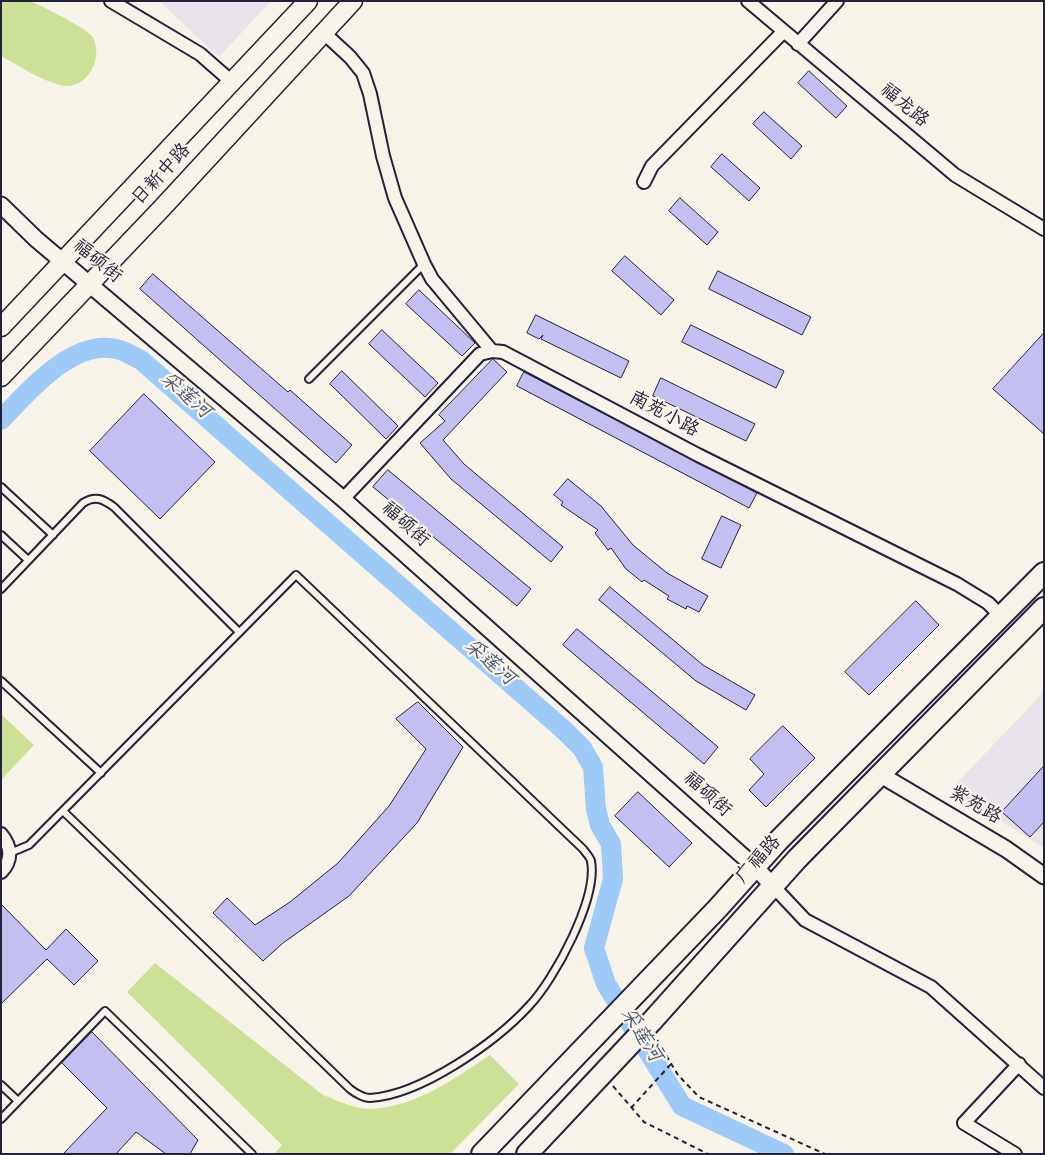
<!DOCTYPE html>
<meta charset="utf-8">
<style>
body{margin:0}
#map{position:relative;width:1045px;height:1155px;overflow:hidden;background:#f7f3e8;font-family:Dekko,sans-serif}
canvas{display:block}
.frame{position:absolute;inset:0;border:2px solid #22223b;pointer-events:none}
</style>
<div id="map">
<canvas width="1045" height="1155"></canvas>
<div class="frame"></div>
</div>
<script>
const c = document.querySelector('canvas').getContext('2d');
c.lineJoin = 'round';
function fillPath(path, color) {
  c.fillStyle = color;
  c.fill(path, 'evenodd');
}
function strokePath(path, color, width, dash) {
  c.strokeStyle = color;
  c.lineWidth = width;
  c.lineCap = dash ? 'butt' : 'round';
  c.setLineDash(dash || []);
  c.stroke(path);
}
function drawText(font, color, halo, rows, align = 'center') {
  c.font = font + ' Dekko,"LXGW WenKai TC",sans-serif';
  c.lineWidth = 4.5;
  c.setLineDash([]);
  c.textBaseline = 'middle';
  c.strokeStyle = halo;
  c.fillStyle = color;
  for (const [text, x, y, turn = 0] of rows) {
    c.save();
    c.translate(x, y);
    c.rotate((+turn || 0) * Math.PI / 180);
    c.textAlign = isNaN(turn) ? turn : align;
    if (halo) c.strokeText(text, 0, 0);
    c.fillText(text, 0, 0);
    c.restore();
  }
}
fillPath(new Path2D(`
 M159 1H271L219 57Z
 M1044 692V848L950 790Z`), '#e8e3eb');
fillPath(new Path2D(`
 M1 1C10 1 20 0 28 1 38 3 87 29 92 36 105 57 87 92 60 85 42 81 18 65 1 56Z
 M1 714 34 745 1 780Z
 M155 963 323 1095C338 1101 355 1109 371 1109 415 1107 456 1078 490 1055L519 1084 450 1154H274L282 1145 127 992Z`), '#cce197');
strokePath(new Path2D(`
 M1 420C28 391 75 336 120 350 127 352 134 357 141 360L565 731 582 748 593 767 596 809 600 825 611 844 613 879 594 948 606 984 682 1106 784 1154`), '#9dcaf7', 20);
const building = new Path2D(`
 M809 71 847 106 836 118 798 83Z
 M764 112 802 146 791 159 753 124Z
 M722 154 760 188 749 201 711 167Z
 M680 198 718 232 707 245 669 211Z
 M625 256 674 300 661 315 612 271Z
 M718 271 811 317 802 335 709 289Z
 M153 274 288 392 290 390 352 445 336 463 140 289Z
 M419 290 475 343 462 356 406 304Z
 M536 315 629 361 621 378 541 339 543 335 539 339 527 333Z
 M691 325 784 371 776 388 682 342Z
 M382 330 438 383 425 397 369 344Z
 M1044 333V434L993 389Z
 M493 359 507 372 443 440 464 464 563 547 551 562 451 479 420 443 445 421 439 415Z
 M342 371 398 426 386 439 330 384Z
 M524 372 757 493 749 508 517 386Z
 M661 378 755 424 746 441 653 396Z
 M144 394 215 462 160 519 90 451Z
 M388 470 531 589 517 606 373 487Z
 M568 479 601 506 633 545 667 573 708 596 699 612 687 606 686 609 667 599 669 596 644 580 642 582 626 569 611 548 608 550 595 533 598 530 561 505 563 502 554 495Z
 M722 516 741 525 721 568 702 559Z
 M610 587 703 665 755 695 746 710 696 681 599 600Z
 M916 601 939 625 869 695 845 672Z
 M577 629 718 747 704 764 563 645Z
 M418 702 463 747 417 823 349 896 283 943 263 961 213 913 227 898 255 925 290 902 338 863 389 806 426 749 396 719Z
 M783 726 815 758 766 807 749 790 764 774 750 759Z
 M1044 766V822L1030 837 1002 812Z
 M638 792 692 843 669 867 615 816Z
 M1 904 46 950 66 929 98 961 74 985 47 959 1 1004Z
 M92 1032 198 1140 190 1154H166L136 1132 116 1154H63L107 1108 62 1063Z`);
fillPath(building, '#c4bff1');
strokePath(building, '#22223b', 1);
const service = new Path2D(`
 M309 379 424 264
 M1 487 53 535
 M1 535 28 560
 M1 589 83 503C95 495 103 499 114 507L239 632
 M1 681 101 773
 M10 853 29 845 296 575 583 849C585 852 590 857 591 861 598 898 555 979 529 1006 496 1042 421 1095 370 1098 364 1098 355 1093 350 1089L63 811
 M1 1085 18 1101
 M1 1119 105 1011 252 1154`);
const minor = new Path2D(`
 M111 1 200 54 232 82
 M748 1 955 175 1044 229
 M324 33 350 57 363 73 370 94 383 156 395 198 424 264 432 279 492 351
 M798 44 837 1
 M644 182 652 166 783 32
 M343 499 480 354 492 351 503 352 698 455 957 584 988 603 1001 616
 M1 834C11 846 13 860 1 872
 M773 886 805 920 931 987 1044 1088
 M1015 1154 964 1123 1019 1064`);
const tertiary = new Path2D(`
 M1 205 36 239 343 499 755 867 773 886
 M881 775 1006 849 1044 876`);
const secondary = new Path2D(`
 M1 327 308 1
 M1 377 163 207 353 1`);
const primary = new Path2D(`
 M482 1154 718 908 778 841 1044 573
 M527 1154 652 1021 797 859 1044 608`);
strokePath(service, '#22223b', 10);
strokePath(minor, '#22223b', 16);
strokePath(tertiary, '#22223b', 19);
strokePath(secondary, '#22223b', 21);
strokePath(primary, '#22223b', 24);
strokePath(new Path2D(`
 M657 1040 678 1075 699 1097 825 1154
 M613 1086 644 1122 708 1154
 M631 1108 671 1064`), '#22223b', 2, [5, 4]);
strokePath(service, '#f7f3e8', 6);
strokePath(minor, '#f7f3e8', 12);
strokePath(tertiary, '#f7f3e8', 15);
strokePath(secondary, '#f7f3e8', 18);
strokePath(primary, '#f7f3e8', 20);
drawText('19px', '#22223b', '#f7f3e8', [
 ["福龙路",903,107,40],
 ["日新中路",163,176,-47],
 ["福硕街",96,263,39],
 ["南苑小路",663,416,28],
 ["福硕街",404,526,42],
 ["福硕街",706,796,42],
 ["紫苑路",974,807,30],
 ["广福路",760,861,-48]
]);
drawText('italic 20px', '#475473', '#f7f3e8', [
 ["采莲河",184,397,41],
 ["采莲河",488,664,41],
 ["采莲河",639,1036,58]
]);
</script>
